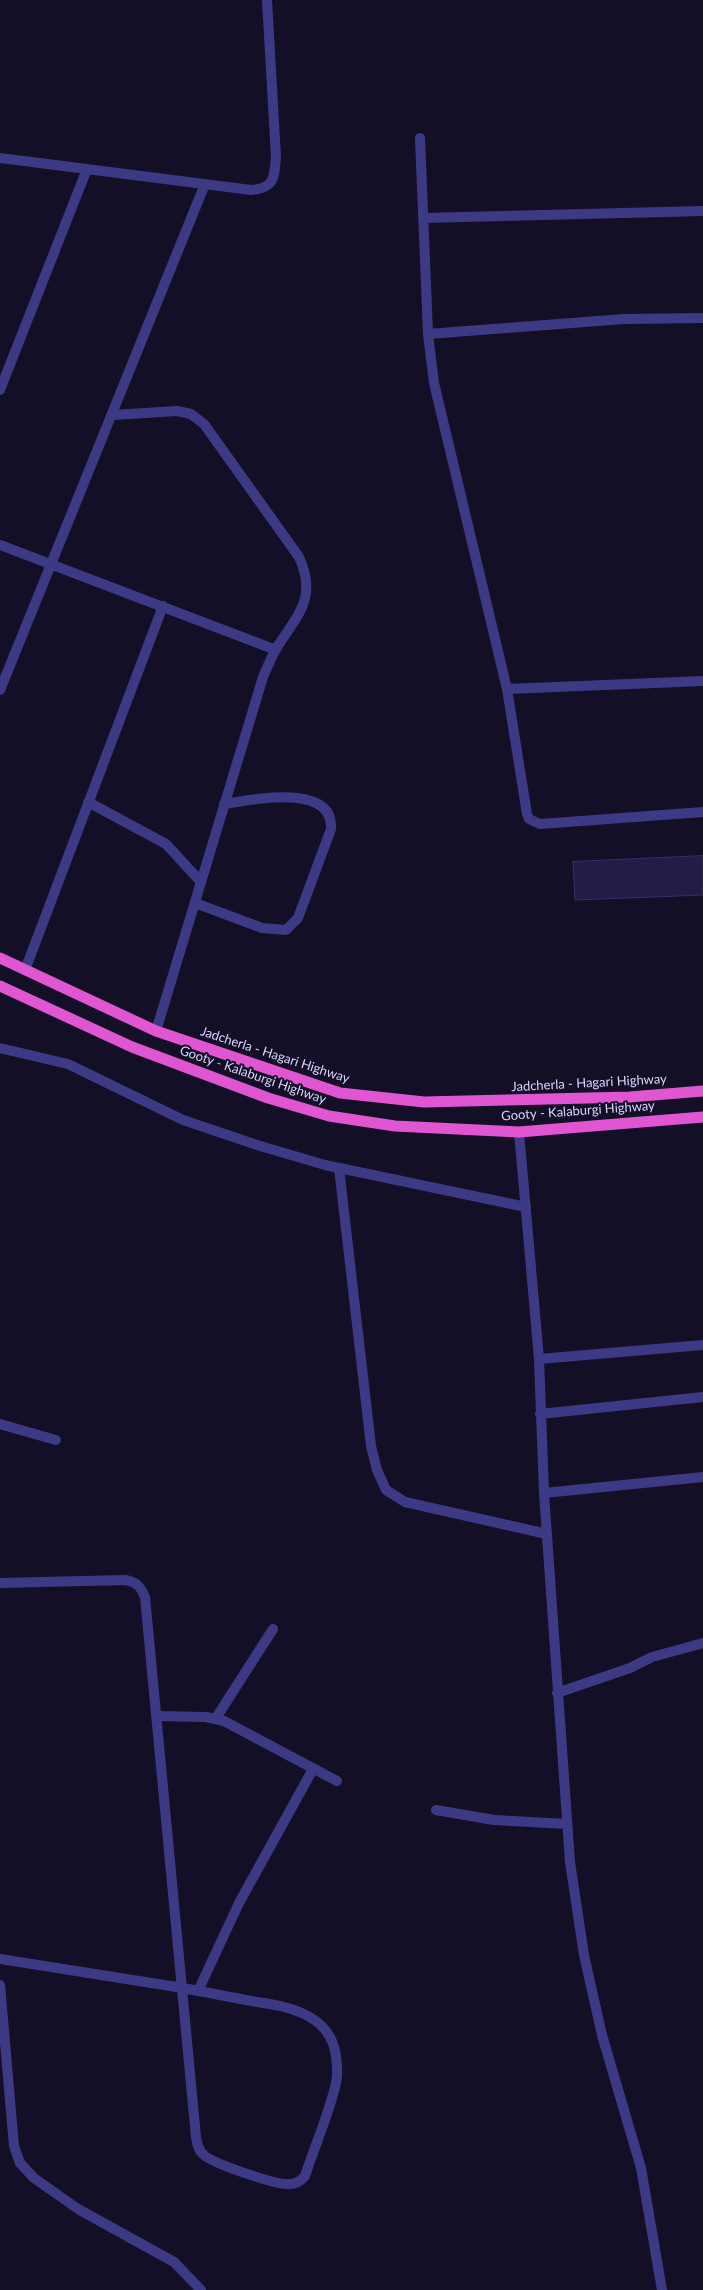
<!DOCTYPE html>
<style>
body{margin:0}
canvas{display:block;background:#130f26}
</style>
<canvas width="703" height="2290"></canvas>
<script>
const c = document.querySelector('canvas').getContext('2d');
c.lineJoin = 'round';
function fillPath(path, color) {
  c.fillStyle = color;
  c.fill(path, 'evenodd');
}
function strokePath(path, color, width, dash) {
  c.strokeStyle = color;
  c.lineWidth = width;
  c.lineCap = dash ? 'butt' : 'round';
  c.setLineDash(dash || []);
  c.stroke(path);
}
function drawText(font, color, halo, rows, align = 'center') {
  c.font = font + ' Lato,sans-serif';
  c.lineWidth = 4;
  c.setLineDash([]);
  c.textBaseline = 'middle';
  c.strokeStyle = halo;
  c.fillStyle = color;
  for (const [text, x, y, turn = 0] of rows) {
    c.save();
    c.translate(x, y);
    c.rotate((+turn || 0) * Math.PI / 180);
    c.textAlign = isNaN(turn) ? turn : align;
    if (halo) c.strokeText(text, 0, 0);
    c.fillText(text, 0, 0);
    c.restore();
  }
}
const building = new Path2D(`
 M703 856V895L575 900 573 862Z`);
fillPath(building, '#241b47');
strokePath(building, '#3b2d73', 1);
strokePath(new Path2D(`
 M420 138 428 334 434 383 507 689 527 814 529 819 540 824 703 812
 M423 218 703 211
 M428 334 624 319 703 318
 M507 689 703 681`), '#3d3a85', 10);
strokePath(new Path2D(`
 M0 158 251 190C275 188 274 178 276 157L267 0
 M0 390 87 169
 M113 415 177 411 191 414 204 424 299 557C318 599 297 615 276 649 271 658 267 668 263 677L156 1031
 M0 545 276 650
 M0 690 205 184
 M88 802 166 844 201 882
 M195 903 262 928 286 930 298 918 331 829C334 782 251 800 224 804
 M25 970 163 606
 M0 1048 68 1064 183 1120 257 1145 325 1165 526 1207
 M519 1132 539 1359 544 1493 570 1862 584 1955 602 2035 641 2168 662 2290
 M339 1168 371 1446 377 1470 386 1490 405 1502 547 1534
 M539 1359 703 1345
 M540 1414 703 1397
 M0 1424 56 1440
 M544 1493 703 1477
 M0 1583 125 1580C137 1582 140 1586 145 1597L196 2137C197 2143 198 2150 203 2154 210 2163 274 2184 287 2184 295 2185 300 2182 305 2176 315 2145 329 2114 336 2083 338 2075 337 2064 336 2056 330 2011 283 2006 246 2000 225 1996 204 1992 183 1988L0 1959
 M557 1693 630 1668 652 1657 703 1643
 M157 1716 206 1717 224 1721 337 1781
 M216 1718 273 1629
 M436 1810 494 1820 567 1824
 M0 1985 14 2146 20 2163 34 2178 78 2209 174 2262 201 2290
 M198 1991 239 1903 313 1769`), '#3d3a85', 10);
strokePath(new Path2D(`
 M0 958 156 1031 340 1093 424 1102 630 1097 703 1091
 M0 986 132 1047 268 1098 329 1116 395 1126 519 1132 703 1117`), '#e055d1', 11);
drawText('13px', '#d9d4ff', '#130f26', [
 ["Jadcherla - Hagari Highway",275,1055,18],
 ["Gooty - Kalaburgi Highway",253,1075,19],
 ["Jadcherla - Hagari Highway",589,1083,-3],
 ["Gooty - Kalaburgi Highway",578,1111,-4]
]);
</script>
